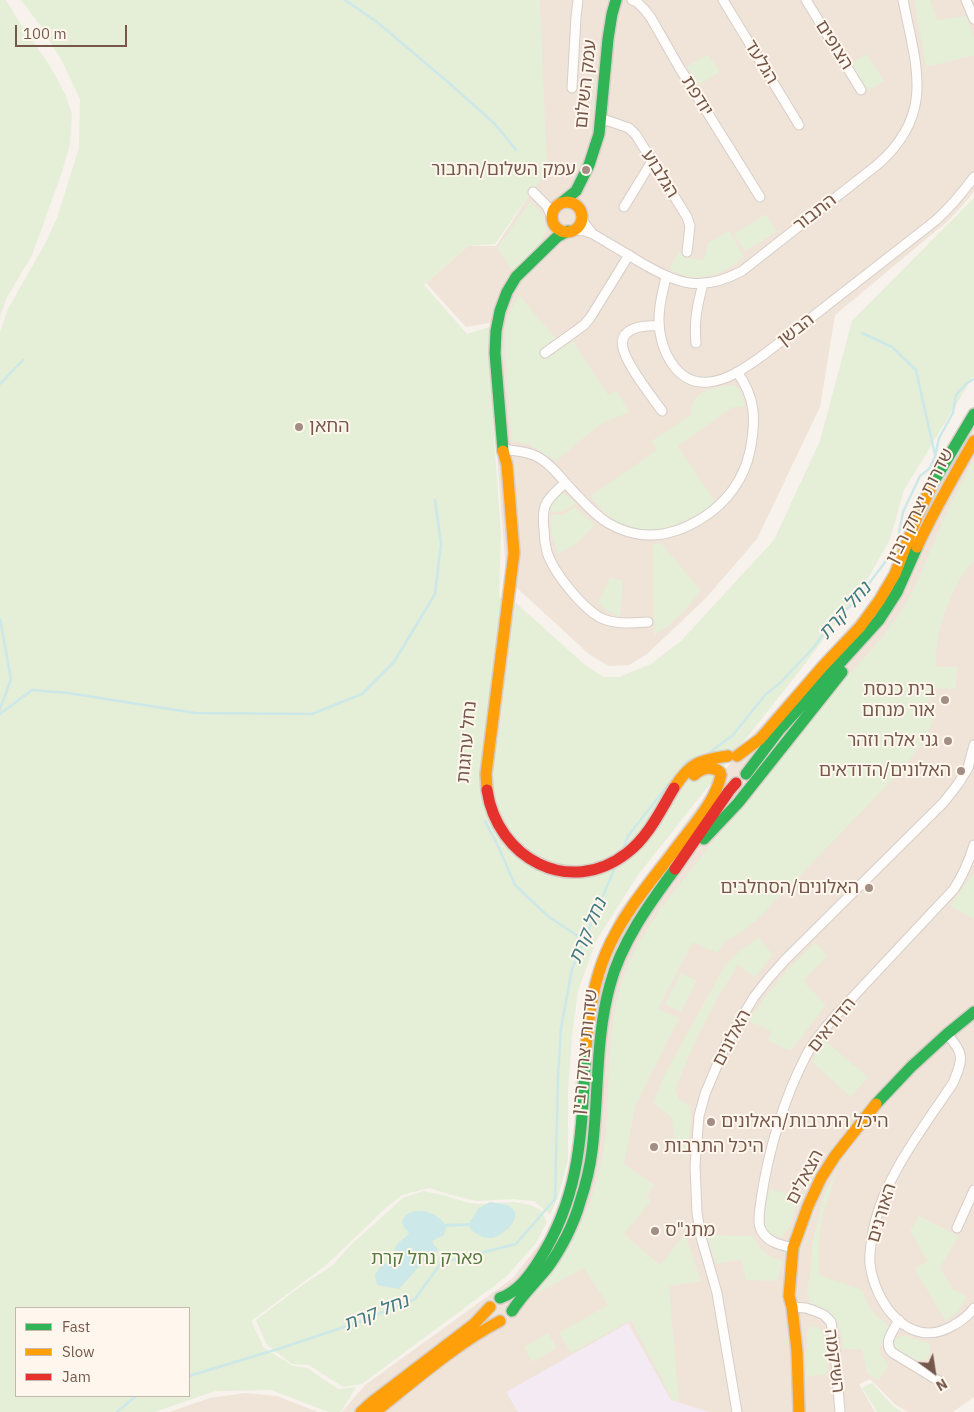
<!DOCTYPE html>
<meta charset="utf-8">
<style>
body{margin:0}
#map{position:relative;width:974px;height:1412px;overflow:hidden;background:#f7f2ec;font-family:"IBM Plex Sans",sans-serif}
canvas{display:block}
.legend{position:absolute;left:15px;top:1307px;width:175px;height:90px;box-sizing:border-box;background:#fff7ed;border:1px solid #c8b7ac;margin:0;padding:6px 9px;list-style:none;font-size:15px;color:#76584b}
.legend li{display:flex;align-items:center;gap:10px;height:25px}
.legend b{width:25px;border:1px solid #c8b7ac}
.north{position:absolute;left:909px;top:1347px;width:50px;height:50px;-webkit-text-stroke:4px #fff7ed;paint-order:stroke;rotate:149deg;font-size:14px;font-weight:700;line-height:20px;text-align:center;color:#76584b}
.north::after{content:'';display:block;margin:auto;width:18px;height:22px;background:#76584b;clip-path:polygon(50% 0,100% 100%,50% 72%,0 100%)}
.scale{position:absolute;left:15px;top:25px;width:112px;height:22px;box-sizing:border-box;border:2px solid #76584b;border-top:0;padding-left:6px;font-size:15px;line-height:18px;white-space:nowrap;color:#76584b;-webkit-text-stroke:4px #fff7ed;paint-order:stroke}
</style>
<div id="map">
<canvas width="974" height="1412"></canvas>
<ul class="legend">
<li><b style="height:6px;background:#30b455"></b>Fast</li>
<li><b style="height:6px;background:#ff9f0a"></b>Slow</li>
<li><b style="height:6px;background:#e5322d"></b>Jam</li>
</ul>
<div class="north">N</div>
<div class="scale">100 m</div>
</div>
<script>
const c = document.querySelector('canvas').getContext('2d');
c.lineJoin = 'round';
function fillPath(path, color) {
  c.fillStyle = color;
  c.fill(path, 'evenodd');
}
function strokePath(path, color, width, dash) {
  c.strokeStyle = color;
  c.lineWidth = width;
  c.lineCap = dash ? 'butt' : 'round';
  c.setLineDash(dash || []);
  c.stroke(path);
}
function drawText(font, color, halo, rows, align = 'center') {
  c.font = font + ' "IBM Plex Sans","Noto Sans Hebrew",sans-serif';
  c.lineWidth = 4;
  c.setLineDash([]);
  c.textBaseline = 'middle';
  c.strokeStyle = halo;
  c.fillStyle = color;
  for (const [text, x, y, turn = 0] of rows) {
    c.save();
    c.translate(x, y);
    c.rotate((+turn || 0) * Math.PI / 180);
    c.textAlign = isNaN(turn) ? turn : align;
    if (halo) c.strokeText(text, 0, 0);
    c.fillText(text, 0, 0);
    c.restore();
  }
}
fillPath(new Path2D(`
 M538 0H974V191L969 198 949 220 835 315 820 407 757 539 705 599 647 654 629 665 609 666 590 655 517 588 506 572 496 442 494 322 466 327 426 283 468 246H496L546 170Z
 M974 411V1397L953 1412H908L896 1405 870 1379 859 1384 875 1412H342L365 1385 513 1278 544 1238 563 1194 575 1153V1085L591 978 617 914 743 746 868 606 886 579 901 546Z
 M245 1393 277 1396 318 1412H169L210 1398Z`), '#f0e4d9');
fillPath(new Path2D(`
 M628 1323 671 1400 709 1412H518L506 1392Z`), '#f3eaf3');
fillPath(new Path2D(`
 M0 0H6L16 17 50 66 65 94 72 114 70 144 61 175 32 255 6 299 0 317Z
 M21 0H540L547 170 495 244 468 246 424 285 467 334 490 327 492 363 494 439 501 533 499 597 516 603 584 664 603 677H619L651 664 681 641 774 540 820 441 852 321 974 198V375L904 490 890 539 862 589 801 669 638 875 596 941 578 991 572 1036 568 1091V1160L558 1197 550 1215 534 1201 513 1199 477 1201 451 1195 429 1188 402 1195 389 1205 325 1266 251 1321 264 1348 293 1366 307 1368 338 1389 356 1387 341 1412H329L271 1390 215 1391 155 1412H0V332L8 309 47 240 57 218 79 148 80 99 62 61 40 25ZM16 1308H189V1396H16Z
 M914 0H930L937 20 966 16 974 37V55L926 67Z
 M708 54 720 72 699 85 687 67Z
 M867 54 884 81 868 91 851 64Z
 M530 202C536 207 543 212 546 220 552 237 524 260 513 272L497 248Z
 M766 214 777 232 745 251 734 234Z
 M729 231 744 257C721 276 697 285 669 269L679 252 692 259 704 260 708 243Z
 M519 295 563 347 573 341 608 395 616 390 629 412 601 424 556 461 530 445 512 441 505 353V327L511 310Z
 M735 385 742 393 745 407H733L678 446 715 502C692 520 655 538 625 526 611 521 600 507 590 496L657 450 651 441 690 416C693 388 711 388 735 385Z
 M974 459V561C956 578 941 618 937 643 936 651 936 659 936 667H957L956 689 934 688 928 704 936 711 928 733 919 748 902 770 761 916 743 931 726 941 717 953 693 942 658 1009 679 1018 635 1107 624 1164 654 1185 647 1197 651 1201 624 1234 660 1265 685 1234 701 1281 669 1286 679 1402 672 1399 631 1320 571 1353 559 1333 608 1305 584 1268 530 1297C558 1265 584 1229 595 1187 599 1173 602 1159 604 1146 606 1135 606 1123 607 1112 609 1073 609 1033 618 995 626 962 643 934 662 907L800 729 829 694 857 666 879 641 898 616 913 591 949 507Z
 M563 493 576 503 563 511 550 512 555 498Z
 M575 507 595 525 577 543 558 554 552 535 550 515H563Z
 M653 544H662L701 591C687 608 674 624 654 635Z
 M610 578 623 580 620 616C611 614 605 609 598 603Z
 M974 874V919L950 906 971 876Z
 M759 937 773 955 755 977 738 965C712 1005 691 1046 675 1091L680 1100 689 1106 691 1116 687 1157 675 1151 672 1118 653 1103 664 1076 725 965 741 950Z
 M815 943 828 955 803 981 826 1005 791 1051 768 1041 771 1031 749 1021C767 991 789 967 815 943Z
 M681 973 697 981 681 1012 665 1004Z
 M823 1039 868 1077 851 1097 812 1062Z
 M837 1171 822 1217 819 1241V1275L863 1290C868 1310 873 1313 889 1326L880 1348 881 1356 889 1365 879 1380 867 1373 862 1349H843C840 1321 838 1313 810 1303L807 1291 811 1267 812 1246 823 1197Z
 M770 1189 799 1197 791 1224 782 1238 766 1231 764 1216Z
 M423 1191 443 1195 469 1203 483 1204 514 1202 530 1205 541 1210 547 1222 536 1243 506 1277 362 1384 343 1387 309 1365 292 1364 267 1345 256 1320 301 1286 333 1265 351 1245 403 1198Z
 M919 1216 959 1236 940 1267 953 1290 966 1295C962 1309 958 1313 946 1321L914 1269 928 1261 910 1231Z
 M706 1235 753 1236C763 1254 764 1254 783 1261L777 1281 746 1280 741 1259 716 1264Z
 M810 1327C833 1324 827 1361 827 1375L806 1376 807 1331Z
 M548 1333 557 1348 532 1362 524 1347Z
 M902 1335 908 1336 930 1344 929 1358C920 1365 903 1353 895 1347L894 1340Z
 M872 1383 893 1406 902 1412H877L862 1388Z`), '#e5eed7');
fillPath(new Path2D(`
 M490 1202C496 1203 508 1203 513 1209 522 1220 502 1236 492 1238 484 1239 472 1233 469 1226L446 1227 444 1235 432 1241 434 1245 439 1250 424 1261 399 1289 377 1285 375 1275 380 1267 396 1257C390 1244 403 1242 409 1233L403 1226 402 1220C405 1217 407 1213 412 1212 422 1208 439 1215 445 1224L469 1223 479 1208Z`), '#cde8e8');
strokePath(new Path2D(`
 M345 0 377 22 449 83 495 124 516 150
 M862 333 892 347 916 370 935 455
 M0 384 23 360
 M0 619 11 679 0 709
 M0 714 32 690 68 693 195 713 312 714 362 694 394 662 435 594 441 544 435 500
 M709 753 733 735 765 695 781 682 814 647 833 620 854 603 883 565 897 543 903 512 920 476 929 469 935 457 939 438 953 413 956 395 967 383 974 379
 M683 766 688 761 693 759
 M485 821 499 848 515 885 549 917 584 940
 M622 851 628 836 672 780
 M189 1376 278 1349 356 1323 415 1299 441 1263 516 1244 555 1199 558 1076 561 1028 572 969 616 865
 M117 1412 136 1396`), '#cde8e8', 2.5);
const street = new Path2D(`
 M632 0 637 2 645 10 651 18 679 67 760 197
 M723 0 799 125
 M806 0 861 90
 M966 0 974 19
 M572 88 576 17 578 0
 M600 118 629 128 636 135 687 217 690 226 687 252
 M533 192 547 206 552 218
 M624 207 652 161
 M582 216 584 223 592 233
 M573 230 585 231 593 234C608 243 624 252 640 262 677 284 701 293 742 271L877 165C936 114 916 66 903 0
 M666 277C663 291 659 304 659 318 658 346 675 386 709 382 730 380 749 365 766 353L935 221C950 208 962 193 974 177
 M659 326C645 325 618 327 623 348 626 364 652 397 662 411
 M696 343C694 320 697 306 703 284
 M545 353 584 325 590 318 629 255
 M502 449C514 451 525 451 536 456 550 463 561 478 571 489 583 501 593 514 608 523 640 542 673 537 704 517 727 502 744 479 750 451 756 420 756 398 737 372
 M565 483C558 490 549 496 545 506 543 513 543 521 544 529 544 536 545 544 547 552 553 572 581 606 599 617 614 625 632 623 648 622
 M947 1034C965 1054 963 1059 953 1083 922 1130 881 1180 872 1237 871 1245 869 1256 870 1264 875 1304 910 1352 954 1325 961 1321 969 1315 974 1308
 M957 1228 974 1190
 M793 1248C781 1245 768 1243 761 1230 757 1222 760 1209 761 1200 768 1152 784 1097 807 1054 815 1039 826 1027 837 1014L954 889C963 875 969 861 974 845
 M792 1307 806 1308 815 1311 824 1315 831 1322 834 1340 840 1412
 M899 1320C893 1331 882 1344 893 1353L939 1381
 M737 1412 717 1293 701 1237 697 1213 695 1165 699 1116 705 1094 726 1044 754 997 769 978 785 960 944 802 958 784 968 768 974 745`);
const fast = new Path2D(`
 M561 203 576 191 589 165 599 134 608 39 612 14 616 0
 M503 451 495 353 496 331 500 311 507 292 516 277 557 237 568 231
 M933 483 974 414
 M746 774 780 729 879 620 897 592 917 547
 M704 839 738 803 842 672
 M876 1104 911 1067 947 1034 974 1012
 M500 1298C518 1292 530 1275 540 1259 583 1191 581 1127 586 1050
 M512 1311C522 1295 536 1282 548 1267 561 1249 574 1224 580 1202 585 1187 590 1167 592 1151 599 1096 595 1039 610 985 621 943 649 904 675 869`);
const slow = new Path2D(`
 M552 217a15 15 0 1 1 30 0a15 15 0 1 1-30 0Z
 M917 547C934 510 954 476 974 441
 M737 756 760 739 823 666 860 627 879 601 895 574 917 517 933 483
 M694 775C702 768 711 765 720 772
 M674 788C690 763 699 760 728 756
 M487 790 486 774 514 553 507 465 503 451
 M586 1050C588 1017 593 984 606 953 621 917 647 886 671 855 688 831 715 804 721 775
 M361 1412 372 1402 474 1324 490 1307
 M375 1412C414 1381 456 1344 500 1321
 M799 1412 797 1351 792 1307 789 1296 793 1248 808 1206 821 1178 835 1156 876 1104`);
const jam = new Path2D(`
 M487 790C497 858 569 898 627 853 649 836 660 811 674 788
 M675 869 729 791 736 783`);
strokePath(street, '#d6cec8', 11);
strokePath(fast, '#d7cec8', 14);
strokePath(slow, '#d7cec8', 14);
strokePath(jam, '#d7cec8', 14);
strokePath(street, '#fefdfc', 9);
strokePath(fast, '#30b455', 11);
strokePath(slow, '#ff9f0a', 11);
strokePath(jam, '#e5322d', 11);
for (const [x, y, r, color] of [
 [586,170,5,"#a38e83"],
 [299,427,5,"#a38e83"],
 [945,700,5,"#a38e83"],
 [948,741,5,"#a38e83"],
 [961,771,5,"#a38e83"],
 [869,888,5,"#a38e83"],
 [711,1122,5,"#a38e83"],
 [654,1147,5,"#a38e83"],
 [655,1231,5,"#a38e83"]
]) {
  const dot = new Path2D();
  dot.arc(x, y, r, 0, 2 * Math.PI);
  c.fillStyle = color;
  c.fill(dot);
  strokePath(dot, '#fff7ed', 2);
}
drawText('18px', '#76584b', '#fff7ed', [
 ["הצופים",834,45,58],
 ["הגלעד",761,62,59],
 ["עמק השלום",586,84,-84],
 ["יודפת",697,96,58],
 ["הגלבוע",660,174,58],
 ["התבור",815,213,-38],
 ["הבשן",796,330,-38],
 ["שדרות יצחק רבין",920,506,-63],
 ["נחל ערוגות",467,742,-85],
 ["הדודאים",832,1025,-51],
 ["האלונים",732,1038,-62],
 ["שדרות יצחק רבין",585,1052,-84],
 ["הצאלים",805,1177,-62],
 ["האורנים",882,1213,-73],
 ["השיקמה",834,1361,83]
]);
drawText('18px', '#76584b', '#fff7ed', [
 ["עמק השלום/התבור",576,170],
 ["החאן",309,427,"left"],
 ["בית כנסת",935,690],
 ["אור מנחם",935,711],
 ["גני אלה וזהר",938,741],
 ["האלונים/הדודאים",951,771],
 ["האלונים/הסחלבים",859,888],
 ["היכל התרבות/האלונים",721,1122,"left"],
 ["היכל התרבות",664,1147,"left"],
 ["מתנ\"ס",665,1231,"left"]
], 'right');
drawText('18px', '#567c42', '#fff7ed', [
 ["פארק נחל קרת",427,1259]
]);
drawText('italic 19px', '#417b83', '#fff7ed', [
 ["נחל קרת",845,611,-49],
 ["נחל קרת",588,931,-67],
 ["נחל קרת",376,1313,-22]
]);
</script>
